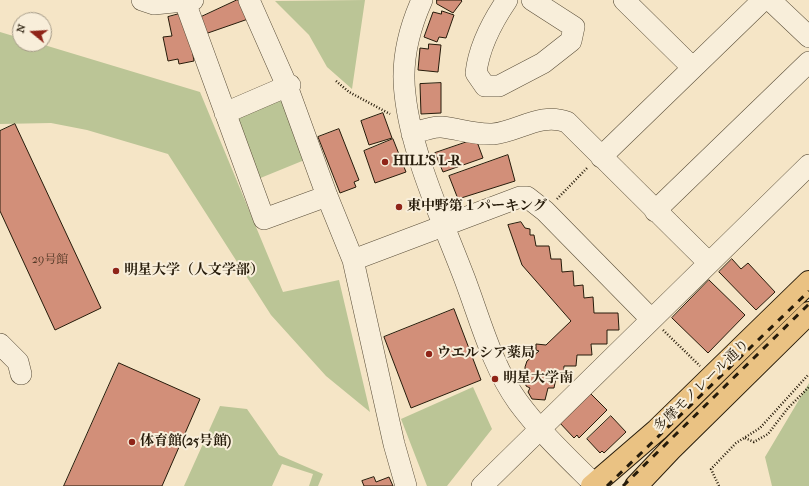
<!DOCTYPE html>
<meta charset="utf-8">
<style>
body{margin:0}
#map{position:relative;width:809px;height:486px;overflow:hidden;background:#f5e5c6;font-family:"IM FELL French Canon",serif}
canvas{display:block}
.north{position:absolute;left:12px;top:12px;width:40px;height:40px;box-sizing:border-box;background:#f8eeda;border:1px solid #a49a87;border-radius:50%;rotate:288deg;font-size:11px;font-weight:700;line-height:16px;text-align:center;color:#261b0a}
.north::after{content:'';display:block;margin:auto;width:14px;height:18px;background:#8f2418;clip-path:polygon(50% 0,100% 100%,50% 72%,0 100%)}
</style>
<div id="map">
<canvas width="809" height="486"></canvas>
<div class="north">N</div>
</div>
<script>
const c = document.querySelector('canvas').getContext('2d');
c.lineJoin = 'round';
function fillPath(path, color) {
  c.fillStyle = color;
  c.fill(path, 'evenodd');
}
function strokePath(path, color, width, dash) {
  c.strokeStyle = color;
  c.lineWidth = width;
  c.lineCap = dash ? 'butt' : 'round';
  c.setLineDash(dash || []);
  c.stroke(path);
}
function drawText(font, color, halo, rows, align = 'center') {
  c.font = font + ' "IM FELL French Canon","Noto Serif JP",serif';
  c.lineWidth = 4;
  c.setLineDash([]);
  c.textBaseline = 'middle';
  c.strokeStyle = halo;
  c.fillStyle = color;
  for (const [text, x, y, turn = 0] of rows) {
    c.save();
    c.translate(x, y);
    c.rotate((+turn || 0) * Math.PI / 180);
    c.textAlign = isNaN(turn) ? turn : align;
    if (halo) c.strokeText(text, 0, 0);
    c.fillText(text, 0, 0);
    c.restore();
  }
}
fillPath(new Path2D(`
 M365 0 352 89 327 67 309 35 275 1Z
 M0 32 20 38V44H41L200 92 283 292 339 280 370 412 326 376 271 315 168 154 87 130 51 123 0 124Z
 M282 96 307 159 258 179 234 115Z
 M809 383V486H772L765 457Z
 M473 387 492 429 447 486H427L401 419Z
 M220 406 247 409 279 455 323 474 318 486H309L313 474 282 464 272 486H184Z`), '#bbc596');
const building = new Path2D(`
 M237 0H244L251 18 205 34 199 18Z
 M437 0H461L462 1 453 13 437 4Z
 M442 11 454 15 446 38 439 37 437 42 424 37 433 12 441 14Z
 M183 13 189 33 194 61 179 64 178 59 168 61 163 37 172 36 168 17Z
 M429 44 441 45 438 72 418 70 420 48 428 49Z
 M441 83V113L421 114 420 84Z
 M383 113 392 138 369 145 361 121Z
 M15 124 101 308 55 330 0 211V131Z
 M339 129 359 180 354 182 356 187 340 193 318 137Z
 M393 139 406 172 375 183 364 151Z
 M476 139 483 158 443 172 435 153Z
 M508 155 515 181 458 199 449 176Z
 M521 222 525 228 530 229V235H534L536 246H549L551 259H561L562 272 573 271 574 286 583 285 584 298 593 297 594 313H618L619 330H607V344H591L592 355H577L576 366H564L563 378H556L554 388H548L545 400 532 399 528 392 530 388 526 386 525 367 527 361 539 351 536 350V344L546 345 571 321 522 265 508 225Z
 M732 259 741 269 748 263 775 292 756 310 719 272Z
 M709 280 745 315 708 353 672 318Z
 M454 309 481 380 411 408 384 337Z
 M119 363 200 399 162 486H64Z
 M589 392 607 410 579 438 577 435 574 438 559 422Z
 M611 416 626 432 604 453 602 451 600 453 587 439Z
 M374 477 376 482 389 477 393 486H364L362 481Z`);
fillPath(building, '#d28f79');
strokePath(building, '#261b0a', 1);
const minor = new Path2D(`
 M142 0 154 4 193 0
 M249 0 287 86 327 196 353 260 394 444 406 486
 M422 0C409 29 401 62 405 94 411 153 443 222 464 277 480 319 492 366 518 402 540 432 569 459 596 486
 M507 0C492 22 479 46 476 73L485 86H499L543 63 571 41 574 27 532 0
 M624 0 693 68
 M770 0 809 37
 M185 2 264 219 327 196
 M225 113 290 85
 M412 134C421 131 432 126 442 127 460 129 474 135 493 134 519 131 541 112 567 122L709 263
 M601 157 763 0
 M655 211 809 62
 M353 260 520 197H527L545 211 651 319
 M0 344 18 362 21 374
 M482 486 809 165`);
const major = new Path2D(`
 M592 486 657 430 809 282
 M636 486 670 450 809 313`);
strokePath(minor, '#5a4e39', 22);
strokePath(major, '#261b0a', 24);
strokePath(new Path2D(`
 M336 81 349 92 390 114
 M557 199 588 167
 M663 330 700 366
 M745 438 754 442 768 434 788 408 809 387
 M719 486 711 469 736 443 760 428 809 374`), '#261b0a', 2.5, [1, 2]);
strokePath(minor, '#f8eeda', 21);
strokePath(major, '#eac283', 22);
strokePath(new Path2D(`
 M607 486 809 291
 M623 486 809 304`), '#261b0a', 3, [7, 7]);
for (const [x, y, r, color] of [
 [385,162,4,"#8f2418"],
 [399,207,4,"#8f2418"],
 [116,271,4,"#8f2418"],
 [429,354,4,"#8f2418"],
 [495,379,4,"#8f2418"],
 [132,442,4,"#8f2418"]
]) {
  const dot = new Path2D();
  dot.arc(x, y, r, 0, 2 * Math.PI);
  c.fillStyle = color;
  c.fill(dot);
  strokePath(dot, '#f8eeda', 1.5);
}
drawText('12px', '#513826', null, [
 ["29号館",50,260]
]);
drawText('bold 14px', '#261b0a', '#f8eeda', [
 ["HILL'S L-R",393,162],
 ["東中野第１パーキング",407,207],
 ["明星大学（人文学部）",124,271],
 ["ウエルシア薬局",437,354],
 ["明星大学南",503,379],
 ["体育館(25号館)",140,442]
], 'left');
drawText('14px', '#261b0a', '#f8eeda', [
 ["多摩モノレール通り",702,386,-44]
]);
</script>
